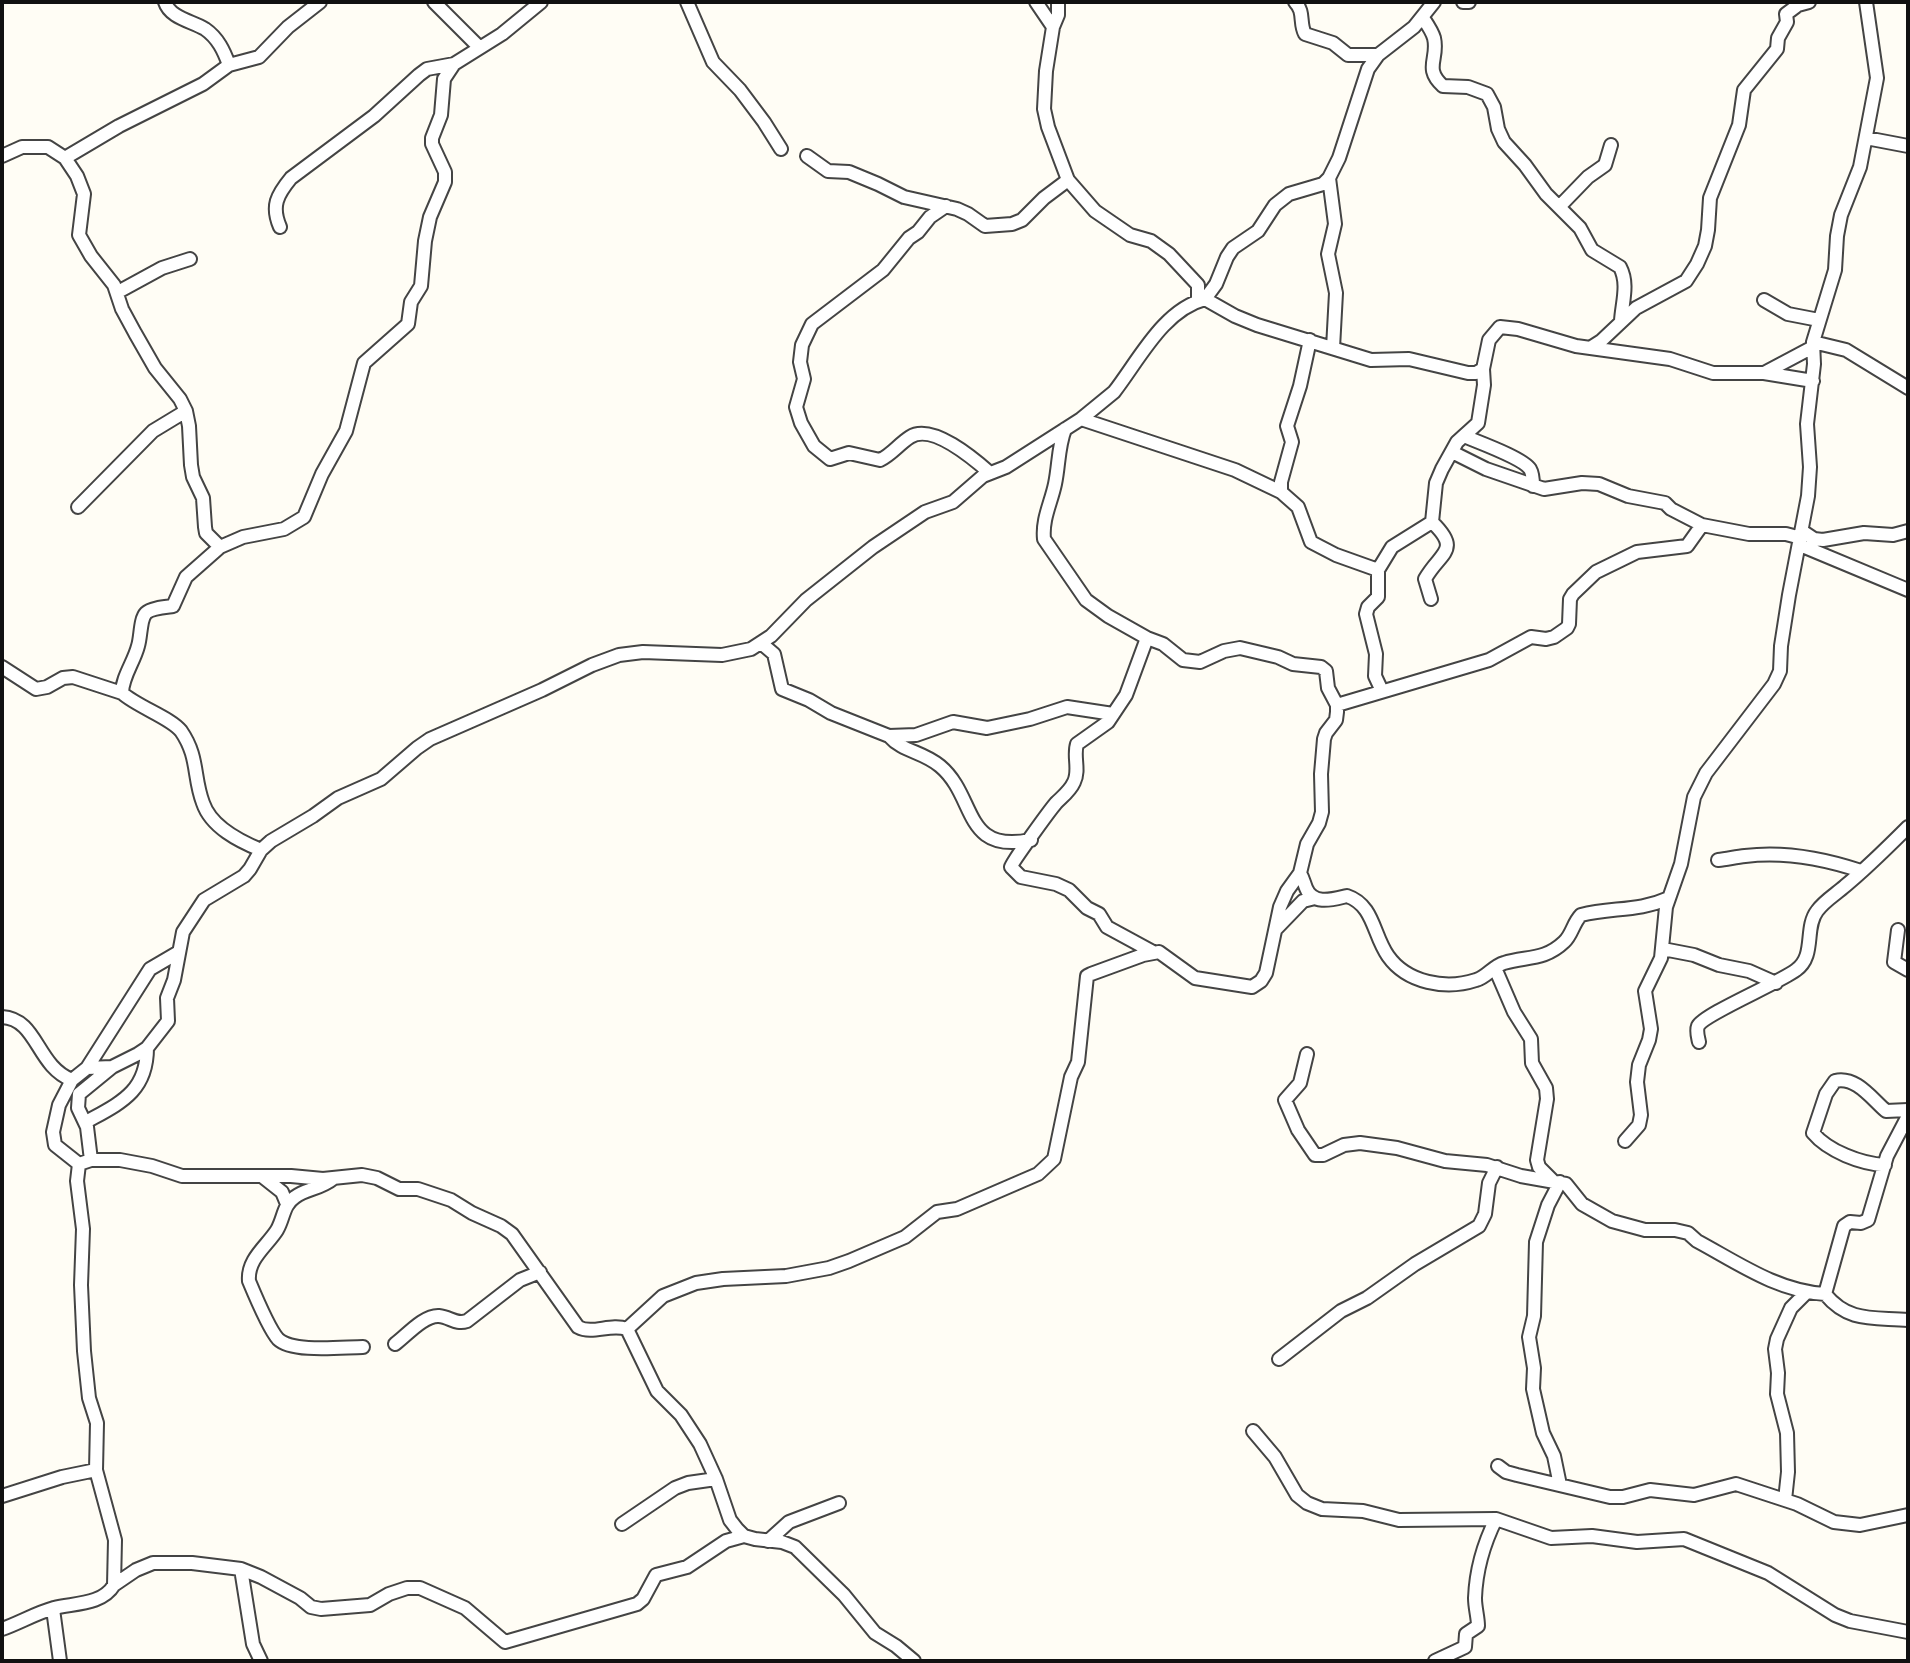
<!DOCTYPE html>
<style>
body{margin:0}
#map{position:relative;width:1910px;height:1663px;overflow:hidden;background:#fffdf5;font-family:Lora,serif}
canvas{display:block}
.frame{position:absolute;inset:0;border:4px solid #111;pointer-events:none}
</style>
<div id="map">
<canvas width="1910" height="1663"></canvas>
<div class="frame"></div>
</div>
<script>
const c = document.querySelector('canvas').getContext('2d');
c.lineJoin = 'round';
function strokePath(path, color, width, dash) {
  c.strokeStyle = color;
  c.lineWidth = width;
  c.lineCap = dash ? 'butt' : 'round';
  c.setLineDash(dash || []);
  c.stroke(path);
}
const minor = new Path2D(`
 M165 2C170 18 192 21 205 29 218 38 224 51 229 65
 M434 2 479 47
 M687 2 713 62 740 90 764 122 781 149
 M1036 2 1053 27
 M1058 2V15L1053 27 1046 71 1044 109 1048 127 1068 180 1095 211 1130 235 1151 241 1169 254 1198 285V301
 M1295 2C1305 12 1299 23 1305 34L1333 43 1348 55H1378
 M1463 2H1469
 M1423 18C1427 24 1432 31 1434 38 1439 59 1423 68 1443 86L1468 87 1487 94 1494 107 1498 129 1504 142 1525 165 1546 194 1580 228 1592 250 1620 267C1629 284 1622 303 1621 321
 M1866 138 1908 146
 M2 156 22 147H48L65 158 77 176 84 194 79 235 91 256 114 285 122 309 135 333 155 368 180 399 186 411 189 426 191 465 193 477 203 498 205 527 206 533 220 547 186 577 173 606C166 607 151 608 146 613 140 619 141 637 138 646 134 662 122 677 122 693 138 707 171 718 181 731 199 757 193 777 203 803 211 827 239 841 261 850
 M807 156 828 171 849 172 878 184 904 197 957 209 968 214 985 226 1012 224 1022 220 1044 198 1068 180
 M65 158 119 126 203 84 229 65 259 57 288 27 320 2
 M1329 178 1335 224 1328 254 1336 293 1333 348
 M946 206 930 217 918 232 909 238 883 270 812 324 802 345 800 362 804 379 796 407 801 423 814 446 830 459 849 453 880 460C891 455 899 444 910 437 932 423 974 459 990 473
 M1559 207 1588 177 1605 165 1611 145
 M280 227C271 206 277 195 291 178L374 116 419 75 427 69 454 64
 M118 292 162 268 190 259
 M1205 299 1216 284 1227 257 1233 248 1258 231 1275 205 1289 194 1323 184 1329 178 1339 158 1368 69 1378 55 1414 27 1434 2
 M1764 300 1788 314 1819 320
 M1813 342 1846 350 1908 388
 M1590 348 1601 341 1636 308 1686 281 1697 264 1705 246 1708 230 1710 198 1739 125 1744 90 1777 49 1778 38 1787 22 1786 14 1798 5 1809 2
 M1764 373 1813 347
 M1081 419 1235 470 1281 492 1298 507 1311 542 1336 555 1378 570
 M1464 436C1478 442 1523 458 1530 469 1533 474 1533 480 1533 486
 M1452 452 1486 469 1544 489 1582 483 1599 484 1628 496 1665 503 1671 509 1702 525 1749 534H1786L1801 538
 M1281 492V482L1292 442 1287 426 1300 386 1310 340
 M78 507 153 431 186 411
 M1802 531 1814 539 1823 540 1864 533 1893 535 1908 531
 M1800 545 1908 590
 M220 547 243 537 284 529 304 517 322 474 346 431 364 363 408 324 411 302 421 286 425 241 430 217 445 182V172L432 144V138L441 115 444 79 454 64 502 34 541 2
 M1431 599 1425 579C1440 552 1462 551 1432 522
 M1147 638 1126 695 1108 722 1077 744C1073 756 1080 770 1074 782 1070 791 1063 796 1056 803 1050 810 1012 862 1011 867L1021 877 1056 884 1069 890 1087 908 1099 914 1107 927 1153 952
 M761 643 774 654 782 689 809 700 831 713 889 736 916 735 953 722 987 728 1030 719 1067 707 1113 714
 M2 667 36 689 47 687 63 678 73 677 122 693
 M1382 691 1375 676 1376 654 1366 614 1368 607 1378 597V570L1392 547 1432 522 1436 483 1442 469 1457 442 1478 423 1484 385 1483 369
 M1337 705 1489 660 1531 637 1546 639 1554 637 1567 628 1569 624 1570 599 1573 594 1596 572 1637 552 1687 546 1702 525
 M889 736C903 752 922 751 940 766 977 797 962 854 1031 840
 M1718 860C1727 859 1736 857 1745 856 1784 851 1825 859 1861 871
 M1300 873C1303 878 1304 883 1306 888 1313 906 1334 899 1347 896 1374 905 1373 935 1388 956 1407 983 1446 990 1476 980 1487 977 1493 966 1504 963 1526 956 1544 961 1564 942 1572 935 1573 923 1581 915 1612 907 1638 912 1669 898
 M1275 930 1303 901 1315 898
 M1898 930 1894 962 1908 970
 M1663 949 1694 955 1719 965 1749 971 1776 983
 M1495 968 1514 1012 1531 1039 1532 1063 1546 1088 1547 1099 1537 1160 1539 1167 1552 1180
 M2 1017C38 1019 36 1066 72 1080
 M1699 1042C1698 1037 1696 1031 1698 1026 1704 1014 1779 983 1796 970 1816 956 1804 928 1817 911 1824 901 1836 894 1845 886 1867 868 1888 847 1908 827
 M1307 1054 1300 1083 1285 1100 1298 1130 1315 1155H1323L1344 1145 1360 1143 1397 1148 1445 1161 1487 1165 1521 1176 1566 1184 1582 1204 1612 1221 1645 1230H1675L1688 1233 1697 1241C1738 1263 1777 1291 1825 1294
 M87 1068 150 969 179 952
 M1908 1116 1887 1156 1868 1220 1861 1223 1850 1222 1844 1226 1825 1294C1849 1323 1873 1317 1908 1320
 M86 1122C120 1103 147 1092 147 1048
 M1625 1141 1639 1125 1641 1115 1637 1082 1639 1065 1649 1040 1651 1029 1645 991 1661 958 1666 907 1681 864 1694 797 1706 773 1774 684 1780 671 1781 646 1789 595 1808 496 1810 467 1807 424 1814 364 1813 342 1835 270 1837 236 1841 215 1860 167 1877 78 1866 2
 M91 1160 87 1127 78 1108 79 1094 112 1067
 M79 1164 91 1160H120L152 1166 182 1176H291L323 1179 362 1175 377 1178 399 1189H418L451 1200 472 1213 501 1226 512 1234 578 1327C593 1335 610 1323 627 1329L657 1391 681 1415 700 1444 716 1479 730 1520 737 1529 744 1536 755 1539 782 1542 795 1547 844 1595 875 1633 896 1646 914 1661
 M1885 1165C1861 1164 1828 1151 1813 1133L1826 1094 1835 1081C1856 1076 1871 1098 1886 1111L1908 1110
 M263 1177 282 1192 287 1204
 M334 1178C319 1190 307 1188 295 1197 283 1205 284 1218 277 1230 267 1246 247 1259 249 1281 254 1293 270 1330 278 1339 292 1353 343 1347 363 1347
 M1560 1182 1548 1205 1536 1242 1534 1316 1529 1337 1534 1368 1533 1389 1543 1433 1554 1456 1560 1485
 M627 1329 663 1296 696 1283 723 1279 786 1276 829 1268 849 1261 905 1237 937 1212 957 1209 1038 1174 1054 1159 1071 1077 1078 1062 1087 976 1091 974 1143 955 1159 952 1195 978 1252 987 1261 981 1266 973 1280 907 1287 891 1300 873 1307 844 1319 823 1322 812 1321 774 1324 739 1326 733 1336 720 1337 712V705L1328 688 1326 671 1321 667 1293 664 1278 657 1240 648 1224 651 1200 662 1183 660 1163 644 1147 638 1108 616 1086 600 1044 539C1042 519 1051 503 1055 484 1059 465 1058 447 1065 429
 M395 1344C407 1335 424 1315 439 1316 450 1317 456 1325 467 1321L520 1280 540 1272
 M1279 1359 1341 1311 1367 1298 1415 1264 1479 1226 1485 1214 1489 1183 1497 1167
 M1253 1431 1275 1457 1297 1495 1307 1503 1322 1509 1363 1511 1399 1520 1496 1519 1551 1538 1592 1536 1637 1542 1684 1539 1768 1573 1835 1615 1850 1621 1908 1632
 M1498 1466 1506 1472 1517 1475 1610 1497H1623L1650 1490 1694 1495 1736 1484 1797 1504 1834 1522 1860 1525 1908 1515
 M2 1496 62 1477 96 1470
 M1785 1500 1788 1472 1787 1433 1777 1394 1778 1373 1775 1349 1777 1339 1791 1308 1807 1292
 M622 1524 675 1488 688 1483 716 1479
 M768 1541 789 1522 839 1503
 M241 1569 253 1644 261 1661
 M114 1585 136 1570 153 1563H192L241 1569 261 1577 300 1598 311 1607 321 1609 370 1605 389 1594 407 1588H420L465 1608 505 1642 637 1604 643 1599 656 1575 687 1567 726 1541 744 1536
 M53 1609 60 1661
 M2 1629C19 1623 36 1613 54 1608 74 1603 102 1605 114 1585L115 1540 96 1470 97 1423 89 1398 84 1351 81 1285 83 1229 77 1181 79 1164 55 1145 53 1132 59 1105 72 1080 87 1068 112 1067 138 1054 147 1048 168 1021 167 998 174 980 183 932 204 900 244 876 250 869 261 850 271 841 313 816 338 798 381 779 417 748 430 739 542 690 592 665 619 655 643 652 722 655 751 649 771 636 806 600 873 547 925 512 953 502 983 476 1006 467 1081 419 1114 392C1139 360 1163 310 1205 299L1235 316 1257 325 1371 360 1409 359 1468 373H1476L1483 369 1489 340 1500 327 1518 329 1576 346 1670 359 1713 373H1764L1813 381
 M1435 1661 1465 1647 1466 1634 1478 1626C1478 1617 1475 1608 1475 1598 1476 1571 1484 1543 1496 1519`);
strokePath(minor, '#444', 16);
strokePath(minor, '#fff', 12);
</script>
